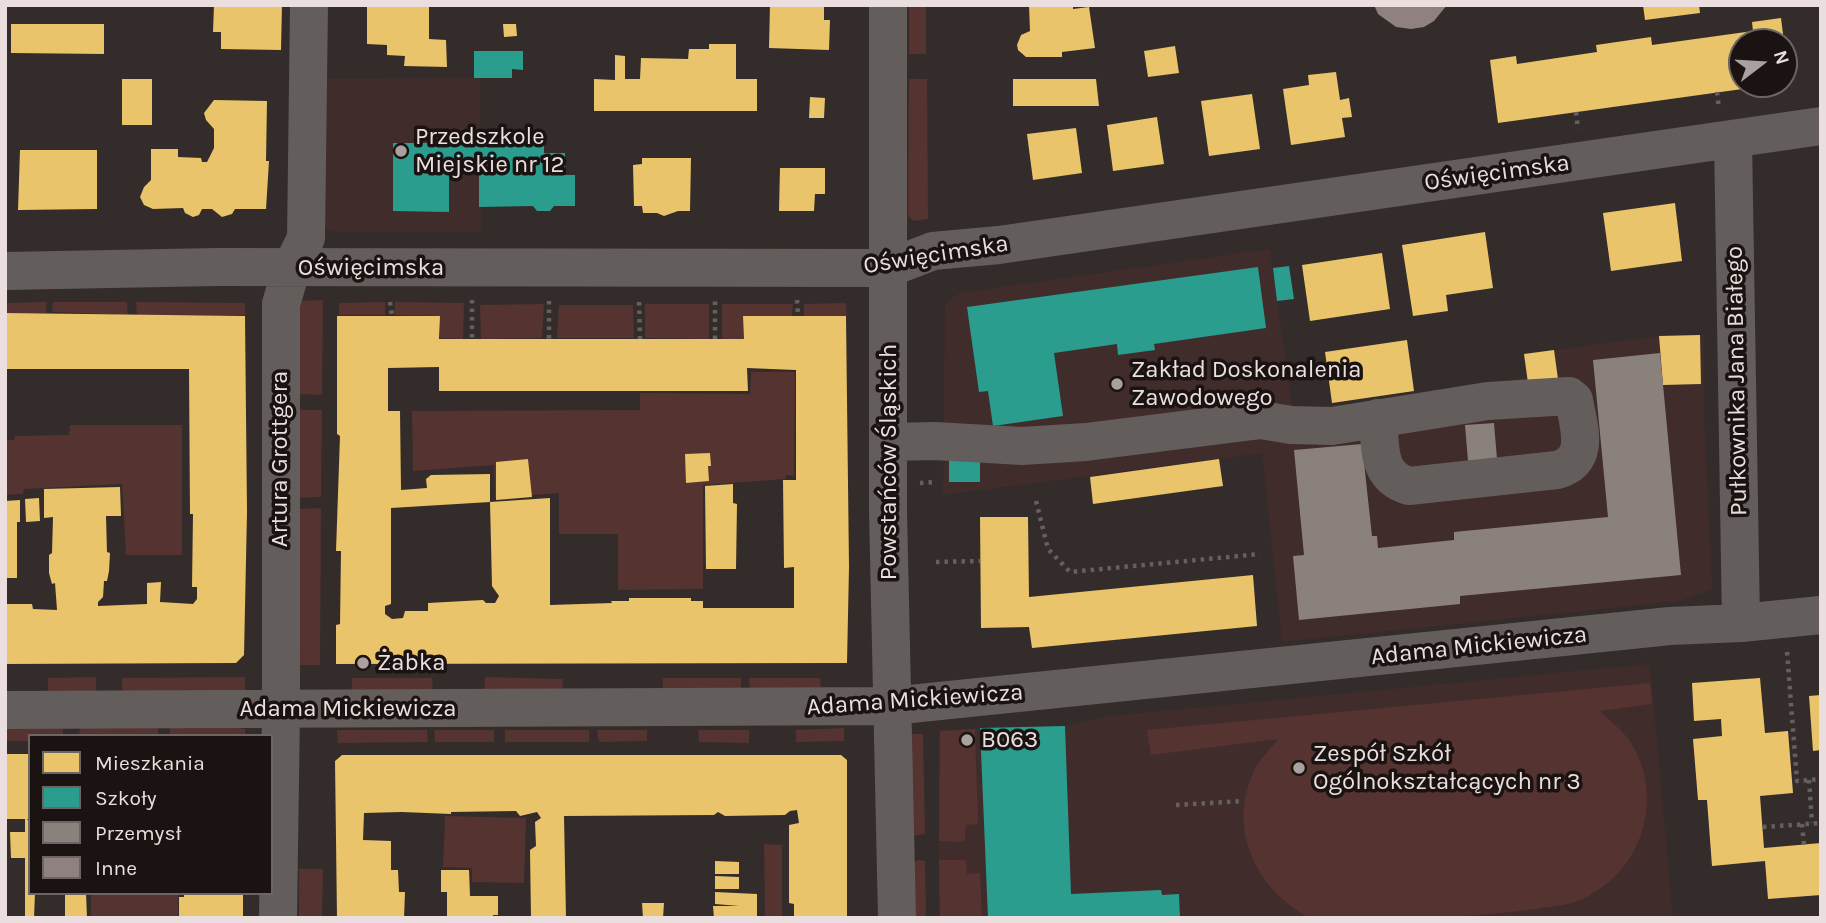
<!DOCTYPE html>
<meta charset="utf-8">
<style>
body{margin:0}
#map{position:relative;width:1826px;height:923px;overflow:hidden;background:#342c2a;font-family:Karla,sans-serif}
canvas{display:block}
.frame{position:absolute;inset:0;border:7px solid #eadfde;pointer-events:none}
.legend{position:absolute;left:28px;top:734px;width:245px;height:161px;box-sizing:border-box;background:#1a1312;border:2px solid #6d6564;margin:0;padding:9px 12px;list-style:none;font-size:21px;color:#eadfde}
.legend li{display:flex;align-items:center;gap:14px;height:35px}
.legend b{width:35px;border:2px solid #6d6564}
.north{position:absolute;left:1728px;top:28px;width:70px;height:70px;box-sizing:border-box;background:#1a1312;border:2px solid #6d6564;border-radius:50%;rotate:73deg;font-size:19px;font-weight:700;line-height:28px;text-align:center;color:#eadfde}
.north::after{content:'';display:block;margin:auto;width:24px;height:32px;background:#aaa09f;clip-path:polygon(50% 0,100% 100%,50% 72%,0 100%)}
</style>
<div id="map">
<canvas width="1826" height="923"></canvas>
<div class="frame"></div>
<ul class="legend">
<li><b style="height:19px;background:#e9c46a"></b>Mieszkania</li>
<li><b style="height:19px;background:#2a9d8f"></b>Szkoły</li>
<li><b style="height:19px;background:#8a817c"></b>Przemysł</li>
<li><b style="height:19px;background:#8f817f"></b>Inne</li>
</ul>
<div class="north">N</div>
</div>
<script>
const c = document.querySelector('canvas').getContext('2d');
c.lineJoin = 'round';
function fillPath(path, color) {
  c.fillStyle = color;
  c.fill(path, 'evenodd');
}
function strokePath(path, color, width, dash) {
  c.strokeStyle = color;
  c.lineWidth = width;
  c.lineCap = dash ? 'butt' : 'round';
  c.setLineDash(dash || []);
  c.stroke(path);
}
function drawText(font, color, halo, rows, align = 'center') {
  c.font = font + ' Karla,sans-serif';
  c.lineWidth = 7;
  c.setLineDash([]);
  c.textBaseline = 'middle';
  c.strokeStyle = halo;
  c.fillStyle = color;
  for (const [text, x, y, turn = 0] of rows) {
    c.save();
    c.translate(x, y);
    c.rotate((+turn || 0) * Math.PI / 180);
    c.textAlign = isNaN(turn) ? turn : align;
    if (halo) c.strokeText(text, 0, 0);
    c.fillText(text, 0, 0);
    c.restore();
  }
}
fillPath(new Path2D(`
 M480 78 481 232H340L331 231 325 227 322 79Z
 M1270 249 1293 413 1526 377 1524 354 1659 336 1704 335V411L1712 589 1679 601 1282 642 1262 453 943 495 945 303 960 293Z
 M1650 664 1673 918H939V730L1065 726 1111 716Z`), '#402c2b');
fillPath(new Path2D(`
 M909 5H926V54H909Z
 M909 79H927L928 219 913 221 908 215Z
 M323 300 322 395 297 394 299 301Z
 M47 302 46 313H5V303Z
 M53 302H127L128 315 52 312Z
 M136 302 245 303V315H137Z
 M385 302V315H339V303Z
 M395 302 464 303 463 339 440 338 439 316 394 315Z
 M846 303 847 316H804V304Z
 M544 304 542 338 481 339 480 305Z
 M645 304H709V339L645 338Z
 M722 304H793L792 316H743L744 339H722Z
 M559 305H633L634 338H557Z
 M751 372H795L794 476 786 475 785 479 703 485V589L618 590V534H559V493L495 498 494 465 413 471 412 411 640 410V393L750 394Z
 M297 410H322L321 497 297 498Z
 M70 425H182V555H126L122 484 24 489 23 494 5 495V440H14L15 436 69 435Z
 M321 508 320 665H295L297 509Z
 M96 677V691H48V678Z
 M245 677V691H122V678Z
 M485 677 563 679 562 691H484Z
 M352 678H432L433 691H352Z
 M663 678H741V690H663Z
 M749 678H820L821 689 750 690Z
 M1650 683 1652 704 1600 711C1611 722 1626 733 1633 746 1647 769 1650 799 1644 824 1636 857 1617 880 1587 897 1571 906 1552 906 1535 909 1460 920 1385 918 1310 918 1255 889 1226 827 1255 769 1260 758 1271 749 1278 739L1151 755 1147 730Z
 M63 727V736H30V741H5V728Z
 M80 727H158V736H79Z
 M170 727 239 728 245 729V736H170Z
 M844 728V741L796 742V730Z
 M975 729 978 824 966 825 965 839 962 842 939 841 940 731Z
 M337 730H427L428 742 338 743Z
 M434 730H494V742H435Z
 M505 730H589V742H505Z
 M597 730H647V741L599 742Z
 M698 730H749V743L699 742Z
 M910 734H923L925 834 911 836Z
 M445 816 526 818 524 883 472 882V868L443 867Z
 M764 844 782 845V918H765Z
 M918 860 925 861 926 918H913L912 863Z
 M939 860H966L967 874 980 873 982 918H940Z
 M299 869H323L322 918H299Z
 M91 893H178V918H91Z`), '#543331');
fillPath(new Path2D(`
 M214 5H282L281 50 221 49V32H213Z
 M367 5H429V39L446 40 447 67 404 66 405 56 387 55V45L367 44Z
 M770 5H824V20H830L829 50 769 48Z
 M1029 5H1073V9L1089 7 1095 48 1062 52V57H1026L1018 50 1017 45 1021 35 1030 31Z
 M1643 5H1699L1700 13 1645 20Z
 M1781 18 1784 42H1742V84L1764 86 1498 123 1490 60 1516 56 1517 64 1597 52 1596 45 1651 37 1652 45 1753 31 1752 22Z
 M11 24H104V54L11 53Z
 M503 24H516L517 36 504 37Z
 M709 44H736V79H757V111H594V79L615 80V55L625 56V79H640L641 58 688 59 689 49H709Z
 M1175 46 1179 73 1148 77 1144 51Z
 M1784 51 1790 82 1784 83Z
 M1336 72 1340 100 1349 98 1352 117 1342 118 1345 137 1291 145 1283 89 1309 85 1308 75Z
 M122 79H152V125H122Z
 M1013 79H1096L1099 106H1013Z
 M1252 94 1260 149 1209 156 1201 101Z
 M810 97 825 98 824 118H809Z
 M214 100 267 101 266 161H269L266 209H235L232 214 222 217 212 209H202L199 215 193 217 185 213 183 208 153 209 144 205 140 197 144 187 151 180V149H178V157L201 158 202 162H207L214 148V129L206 120 204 113Z
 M1157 117 1164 164 1113 171 1107 125Z
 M1076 128 1082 173 1033 180 1027 134Z
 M20 150H97V209L18 210Z
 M642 158H691L690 211H678L664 216 657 213H643L642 206H634L633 165 642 164Z
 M780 168H825V194H815L814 211H779Z
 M1675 203 1682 261 1611 271 1603 213Z
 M1485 232 1493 288 1446 295 1448 311 1413 316 1402 245Z
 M1382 253 1390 309 1310 321 1302 265Z
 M5 313 245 316 247 512 244 655 236 663 5 664V604H32L33 609 57 610 55 583 52 584 49 573V555L52 553 53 517 44 518V489L120 487 121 516H106L107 552 110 553 109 571 107 581H104L103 597 98 602V606L147 604V583L161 582 160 602 193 604 197 599V587H192L193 514H190L189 369H5Z
 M337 316H440L439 339H744L743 316H846L849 567 847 663 336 664V625L340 624 341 551H336L340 436 337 434ZM439 367V391H748L747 368 796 370V480H783L784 568 794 567V608H703V601H691V598H629V601H611L612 603 550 605V498L490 502V474L431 475 426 479 427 488 401 490 400 411H388V368ZM490 502 492 586 499 596 495 603H486L483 600 428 603V611H405L403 618 392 619 385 614V606L391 604V508Z
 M1700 335 1701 384 1663 385 1659 336Z
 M1407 340 1414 391 1332 403 1325 352Z
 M1554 350 1558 379 1528 383 1524 354Z
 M710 453 711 466H708L709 481 686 483 685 454Z
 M528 459 532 497 496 500V462Z
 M1219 459 1223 486 1093 504 1090 477Z
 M733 484V503L737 504 736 569H706L705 486Z
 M39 498 40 521 26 522 25 499Z
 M20 500V522H17V578H5V501Z
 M980 517H1028L1029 597 1253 575 1257 626 1032 648 1029 627 981 628Z
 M1760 678 1765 733 1788 731 1793 793 1760 796 1764 848 1821 843V895L1768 899 1765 861 1712 866 1707 800H1698L1693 739 1722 736 1721 719 1694 721 1692 683Z
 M1821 695V750L1813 751 1809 696Z
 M5 754H30V819H27L30 823V893H35L34 918H25V858H11L10 832H25V819H5Z
 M342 755H841L847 760V918H794V904L789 903V825L799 823 797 810 790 811 785 815 725 816 718 812 714 815 564 816 566 918H531L530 850 536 846 535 822 541 818 537 812 520 816 516 811 451 812V814L402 812 364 813 363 840 391 841V870H398L399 892H405L404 918H337L335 761Z
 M715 861 739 862V874H715Z
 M441 870H469L470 896H498V915H493V918H447V892H441Z
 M715 876 739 877V889H715Z
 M715 892 757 894V918H714L713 906H739L715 904Z
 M65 893H86L87 918H65Z
 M184 893H243V918H179V897H184Z
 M642 903H664L663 918H643Z`), '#e9c46a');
fillPath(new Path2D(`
 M474 51H523V70L512 69V78H474Z
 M479 131H544V153H565V175H575V206H554L550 211H537L533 206 479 207V159H449V212L393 211V143H479Z
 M1289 266 1294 299 1277 301 1273 268Z
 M1258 267 1266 328 1154 344 1155 350 1118 355 1117 344 1054 353 1063 416 993 426 988 391 979 392 967 307Z
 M949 453 980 454V482H949Z
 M1065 726 1071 894 1161 890 1162 895 1179 894 1180 918H988L980 728Z
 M963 735H970V745L963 746Z`), '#2a9d8f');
fillPath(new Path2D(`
 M1660 353 1681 575 1460 596V604L1299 620 1293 556 1304 555 1294 450 1362 444 1372 536H1377L1378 548 1454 540V532L1608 517 1593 360Z
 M1494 423 1497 459 1468 461 1465 425Z`), '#8a817c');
fillPath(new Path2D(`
 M1374 5H1447L1434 21 1424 27 1411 29 1396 27 1378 14Z`), '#8f817f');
strokePath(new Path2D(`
 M1717 92 1719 109
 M1576 112 1578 129
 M472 300V339
 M797 300 798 316
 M549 301V339
 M390 302 392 316
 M639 302 640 339
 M715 339V300
 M920 483 934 482
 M1036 501 1048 549 1070 572 1260 554
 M936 562 980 561
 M1787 652 1797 781 1821 779
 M1809 780 1812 823
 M1176 805 1244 801
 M1802 824 1804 845
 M1763 827 1821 823`), '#65605f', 4.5, [3.5, 5]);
strokePath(new Path2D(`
 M888 5V511L897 918
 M1733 139 1741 623
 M5 271 217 267 889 268 933 251 999 245 1821 126
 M888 442 935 441 1022 446 1086 442 1261 420 1291 425 1332 426 1488 401 1569 396 1574 400C1579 428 1591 460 1557 470L1409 486C1376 476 1381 448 1378 418
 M5 710 891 706 1670 626 1741 623 1821 615
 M278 918 281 710V304L292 267 306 238 309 5`), '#635d5c', 38);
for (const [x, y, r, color] of [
 [401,151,7,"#aaa09f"],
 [1117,384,7,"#aaa09f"],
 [363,663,7,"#aaa09f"],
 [967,740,7,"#aaa09f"],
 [1299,768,7,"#aaa09f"]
]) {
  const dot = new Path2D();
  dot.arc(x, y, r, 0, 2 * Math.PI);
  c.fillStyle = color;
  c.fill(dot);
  strokePath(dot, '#1a1312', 2.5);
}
drawText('24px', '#eadfde', '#1a1312', [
 ["Przedszkole",415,137],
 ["Miejskie nr 12",415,165],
 ["Zakład Doskonalenia",1131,370],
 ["Zawodowego",1131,398],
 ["Żabka",377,663],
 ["B063",981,740],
 ["Zespół Szkół",1313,754],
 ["Ogólnokształcących nr 3",1313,782]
], 'left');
drawText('24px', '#eadfde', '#1a1312', [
 ["Oświęcimska",1497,173,-8],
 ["Oświęcimska",936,255,-9],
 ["Oświęcimska",371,268],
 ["Pułkownika Jana Białego",1737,381,-91],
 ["Artura Grottgera",280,459,-90],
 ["Powstańców Śląskich",889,462,-90],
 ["Adama Mickiewicza",1479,646,-6],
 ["Adama Mickiewicza",915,700,-4],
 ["Adama Mickiewicza",348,709]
]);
</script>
